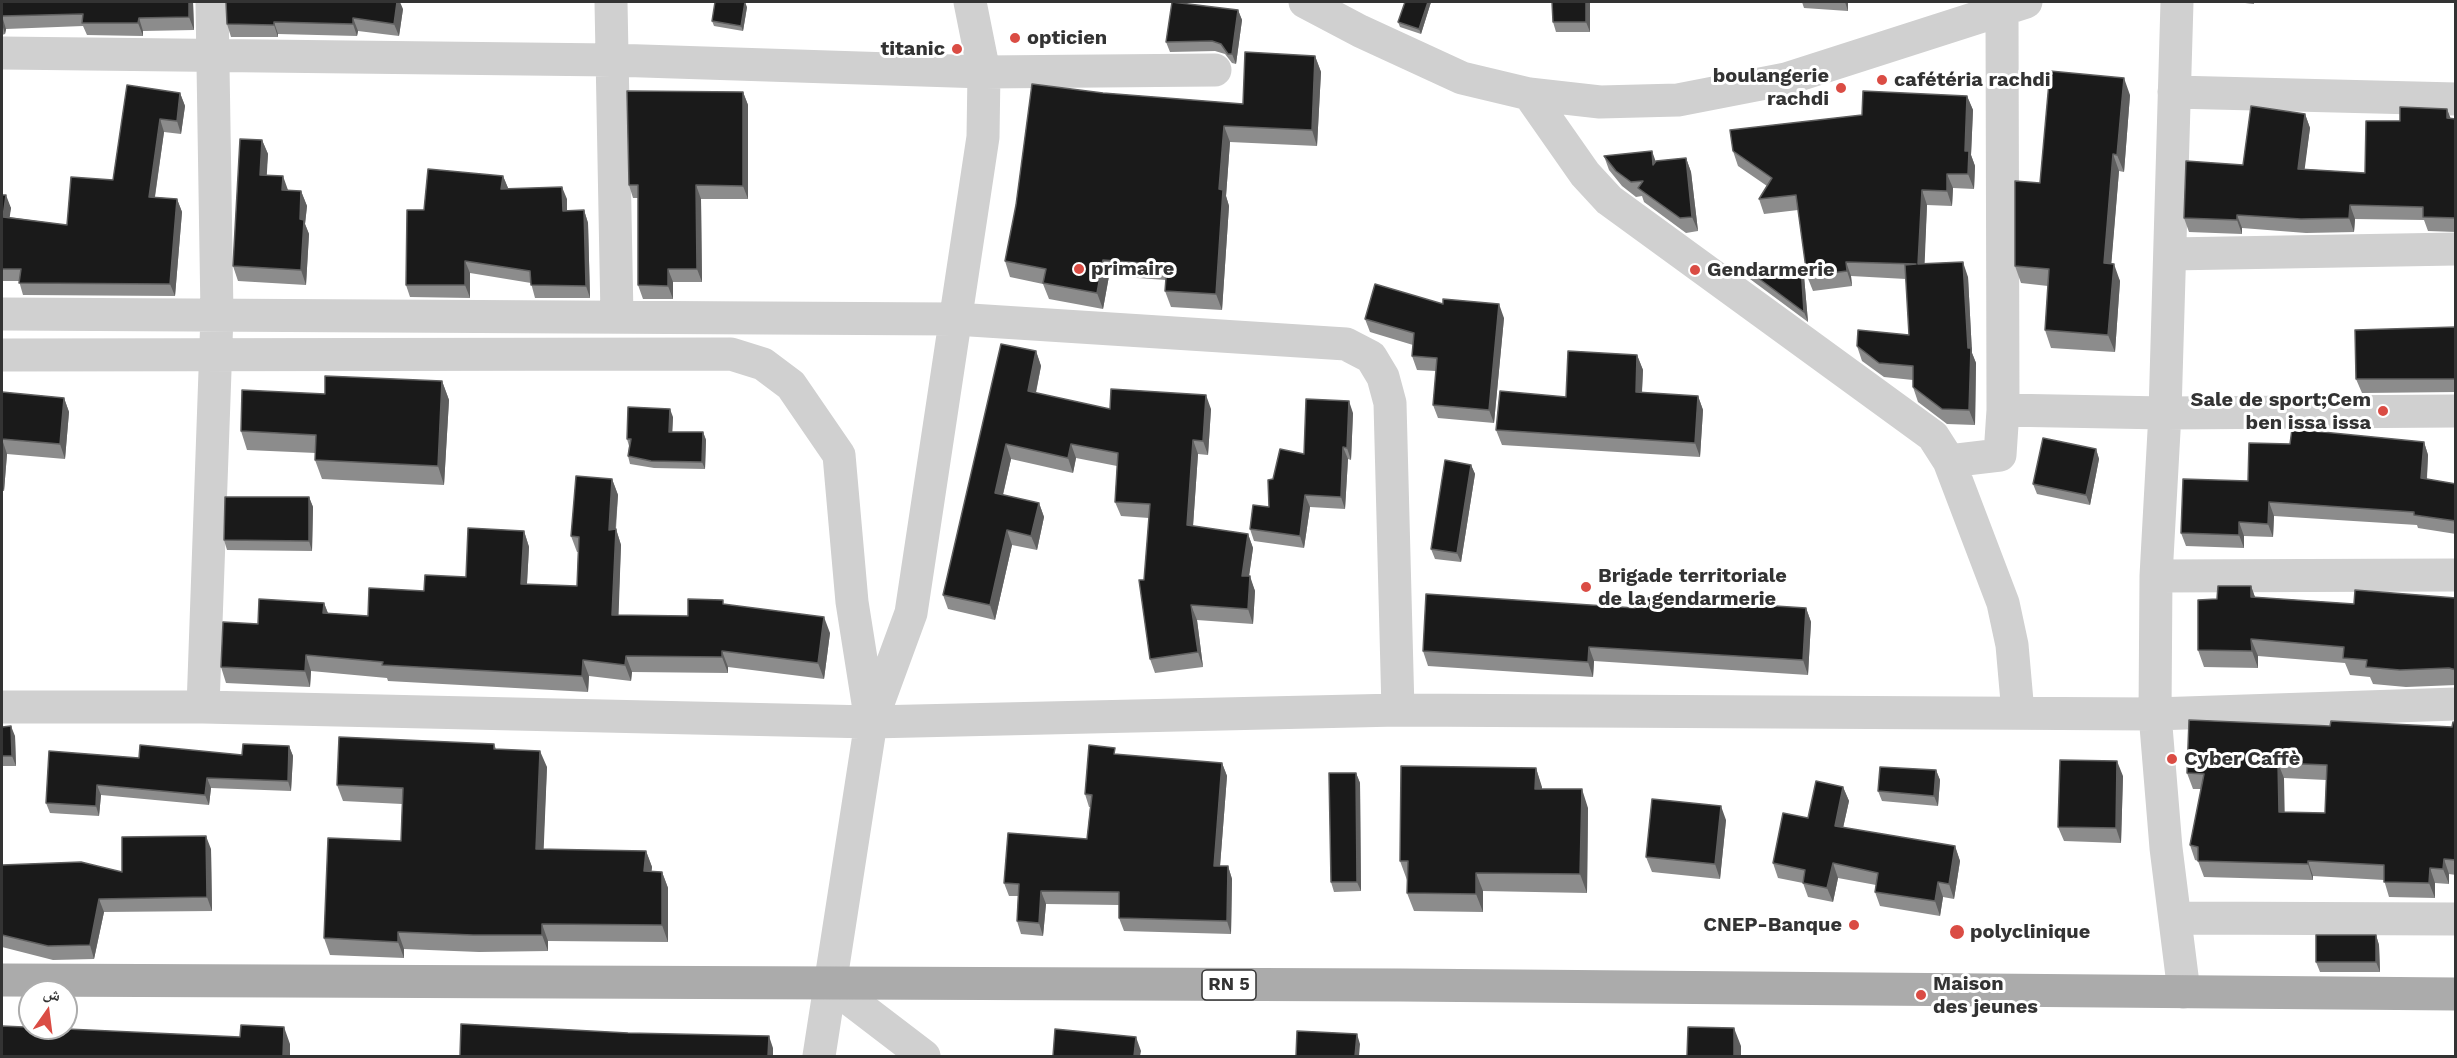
<!DOCTYPE html>
<meta charset="utf-8">
<style>
body{margin:0}
#map{position:relative;width:2457px;height:1058px;overflow:hidden;background:#fff;font-family:"Work Sans","Noto Naskh Arabic",sans-serif}
canvas{display:block}
.frame{position:absolute;inset:0;border:3px solid #333;pointer-events:none}
.north{position:absolute;left:18px;top:980px;width:60px;height:60px;box-sizing:border-box;background:#fff;border:2px solid #adadad;border-radius:50%;rotate:14deg;font-size:16px;font-weight:700;line-height:24px;text-align:center;color:#333}
.north::after{content:'';display:block;margin:auto;width:21px;height:27px;background:#da4c44;clip-path:polygon(50% 0,100% 100%,50% 72%,0 100%)}
</style>
<div id="map">
<canvas width="2457" height="1058"></canvas>
<div class="frame"></div>
<div class="north">ش</div>
</div>
<script>
const c = document.querySelector('canvas').getContext('2d');
c.lineJoin = 'round';
function strokePath(path, color, width, dash) {
  c.strokeStyle = color;
  c.lineWidth = width;
  c.lineCap = dash ? 'butt' : 'round';
  c.setLineDash(dash || []);
  c.stroke(path);
}
function fillPath(path, color) {
  c.fillStyle = color;
  c.fill(path, 'evenodd');
}
function drawText(font, color, halo, rows, align = 'center') {
  c.font = font + ' "Work Sans",sans-serif';
  c.lineWidth = 6;
  c.setLineDash([]);
  c.textBaseline = 'middle';
  c.strokeStyle = halo;
  c.fillStyle = color;
  for (const [text, x, y, turn = 0] of rows) {
    c.save();
    c.translate(x, y);
    c.rotate((+turn || 0) * Math.PI / 180);
    c.textAlign = isNaN(turn) ? turn : align;
    if (halo) c.strokeText(text, 0, 0);
    c.fillText(text, 0, 0);
    c.restore();
  }
}
strokePath(new Path2D(`
 M611 2 617 317
 M1305 2 1360 31 1462 78 1529 94 1600 102 1678 100 1786 79 2026 2
 M1999 2 2002 11 2003 410
 M2177 2 2165 413 2156 576 2155 714 2166 848 2184 992
 M2 53 612 60 984 72 1215 70
 M2174 92 2456 99
 M1529 94 1585 174 1609 200 1933 436 1949 461 2003 603 2012 645 2018 713
 M2170 254 2456 249
 M2 314 955 319 1346 344 1371 357 1383 377 1390 403 1398 710
 M2 355 731 354 763 364 791 385 839 455 852 602 871 722
 M1949 461 2000 455 2003 410 2165 413 2456 411
 M2156 576 2456 575
 M2 707H203L871 722 1398 710 2155 714 2456 704
 M203 707 217 315 212 2
 M2175 918 2456 919
 M831 985 924 1056
 M819 1056 871 722 911 613 983 137 984 72 970 2`), '#d0d0d0', 33);
strokePath(new Path2D(`
 M2 980 1401 985 2456 994`), '#ababab', 33);
fillPath(new Path2D(`
 M2 2H193L194 30 143 31V36L87 35 83 26 6 29 5 34 2 35Z
 M1431 2 1421 34 1400 27 1398 22Z
 M1590 2V32H1556L1553 22Z
 M1802 2H1848V11L1804 8Z
 M2236 2H2254V4Z
 M747 7 743 31 714 26 712 21Z
 M403 9 399 36 358 31 357 36 278 34V37H231L227 24Z
 M1238 10 1242 20 1236 64 1232 63 1225 54 1215 51 1170 52 1166 42Z
 M1315 56 1321 72 1317 146 1230 142 1226 196 1229 206 1222 310 1171 307 1165 291 1166 280 1109 276 1103 309 1049 299 1043 284 1010 277 1005 261 1103 93 1243 104Z
 M743 92 748 105V199H701L702 282H673V299H643L638 285V198H633L629 185Z
 M180 93 185 106 181 134 164 132 155 197 177 199 182 212 175 296 26 295H23L19 281H2V195L11 208 9 217 67 225 113 180Z
 M2130 95 2124 172 2119 171 2111 264 2120 281 2115 352 2051 348 2045 330 2048 286 2021 283 2015 266 2040 183Z
 M1967 96 1973 110 1971 155 1975 166 1974 189 1953 188 1952 206 1927 205 1924 264 1968 277 1972 353 1976 363 1975 425 1947 424 1918 402 1913 387V380L1884 377 1862 361 1857 346 1909 335 1906 279 1851 276 1852 286 1813 291 1807 276 1798 210 1764 214 1759 199 1767 186 1738 166 1733 151 1862 115Z
 M2447 109 2450 118 2456 119V232L2428 231 2424 220 2355 219 2354 232 2306 233 2242 228V234L2189 232 2184 218 2243 165 2305 114 2310 128 2304 169 2365 173 2400 121Z
 M262 140 268 154 266 175 288 191H301L307 206 305 224 309 234 306 285 238 281 233 266Z
 M1604 156 1656 161 1686 158 1691 172 1698 231 1686 233 1644 202 1642 196 1636 197 1622 186 1609 170Z
 M503 176 508 188 567 199V210H584L588 223 590 298H535L531 283 470 273V298L410 297 406 285 424 210Z
 M1746 269 1804 276 1808 322 1750 279Z
 M1443 304 1504 318 1494 423 1438 418 1433 405 1436 371 1417 370 1412 356 1413 345 1370 332 1365 319Z
 M2456 327V392L2362 393 2356 379Z
 M1036 351 1041 366 1036 393 1110 409H1211L1208 455 1198 454 1193 526 1248 534 1253 548 1249 576 1255 591 1253 624 1197 620 1203 667 1155 673 1150 659 1144 580 1149 518 1121 516 1115 502 1117 466 1076 458 1073 473 1011 459 1003 495 1039 503 1044 517 1037 550 1012 545 995 620 948 609 943 595Z
 M1637 355 1643 370 1642 393 1698 396 1703 410 1700 457 1502 445 1496 430 1566 397Z
 M442 381 449 400 444 485 322 479 315 460 316 453 247 450 241 431 325 394Z
 M2 392 64 398 69 412 65 459 7 454 4 491H2Z
 M1353 413 1351 460 1348 459 1345 509 1310 507 1304 548 1254 541 1250 529 1269 507 1273 479Z
 M673 417 672 432H703L706 440 705 469 654 468 630 464 628 456 629 446 627 439Z
 M2424 442 2428 455 2427 479 2456 484V534L2418 528 2417 525 2274 516 2273 537 2244 536V548L2186 546 2181 533 2248 481 2290 444Z
 M2096 449 2099 459 2090 505 2037 494 2033 484Z
 M1471 465 1475 474 1461 562 1435 559 1431 549Z
 M612 479 618 495 616 529 621 545 618 615 688 616 725 605 830 633 824 679 728 667V673L632 672 631 681 589 676 588 692 388 681 387 678 311 671 310 687 226 683 221 667 258 624 324 603 328 613 368 616 424 591 466 577 524 531 529 547 527 584 577 586 578 552H577L571 536Z
 M309 497 313 507 312 551 227 550 224 540Z
 M2251 586 2255 597 2354 604 2456 598V685L2406 687 2373 684 2370 677 2350 675 2345 663 2258 656V668L2204 667 2198 650Z
 M1635 608H1806L1811 622 1808 675 1594 661 1593 677 1428 666 1423 651Z
 M2456 723V875L2449 874V884L2435 883V898L2389 897 2384 880 2313 876V880L2204 877 2198 861 2195 860 2190 845 2201 789H2193L2187 773 2330 726 2452 727ZM2284 778 2326 780 2325 813 2284 812Z
 M2 727 15 736 16 766H2Z
 M494 744 496 749 547 767 543 849 646 851 652 867 651 871 662 872 668 888V942L548 941V951L479 952 404 949V958L330 955 324 938 401 841 402 804 343 801 337 785Z
 M289 746 293 756 291 791 211 788 209 805 101 795 99 816 50 813 46 803 139 758 242 755Z
 M1117 755 1222 763 1227 776 1220 866H1228L1232 879 1231 934 1124 931 1119 918V905L1046 904 1043 936 1021 934 1017 921 1018 896H1009L1004 883 1087 839 1090 807H1089L1085 794Z
 M1536 768 1542 789 1588 808 1587 893 1483 891V912L1414 911 1407 893V880L1400 861Z
 M1936 770 1940 780 1938 806 1882 801 1878 791Z
 M1356 773 1360 783 1361 891 1334 892 1331 882Z
 M2123 776 2121 843 2064 841 2058 827Z
 M1843 787 1849 801 1843 828 1955 846 1960 861 1954 899 1943 897 1940 916 1880 906 1875 892 1876 885 1838 878 1833 902 1808 897 1803 883 1778 878 1773 863 1808 818Z
 M1726 820 1720 879 1652 872 1646 857Z
 M211 849 212 911 104 912 94 959 53 960 2 947V957V865L122 872Z
 M2376 935 2379 945 2380 972H2320L2316 962Z`), '#8c8c8c');
fillPath(new Path2D(`
 M189 2H193L194 30 189 17Z
 M397 2H400L403 9 399 36 394 24Z
 M745 2 747 7 743 31 741 26Z
 M1428 2H1431L1421 34 1419 29Z
 M1586 2H1590V32L1586 22Z
 M1845 2H1848V11Z
 M1238 10 1242 20 1236 64 1232 54Z
 M2 16 6 29 5 34 2 24Z
 M139 18 143 31V36L138 23Z
 M353 18 358 31 357 36 353 24Z
 M274 22 278 34V37L274 25Z
 M1315 56 1321 72 1317 146 1312 130Z
 M2124 78 2130 95 2124 172 2117 155Z
 M743 92 748 105V199L743 186Z
 M180 93 185 106 181 134 177 121Z
 M1967 96 1973 110 1971 155 1975 166 1974 189 1968 174 1965 151Z
 M2447 109 2452 122 2447 118Z
 M2305 114 2310 128 2303 182 2298 169Z
 M160 119 164 132 153 209 149 197Z
 M1224 126 1230 142 1226 196 1229 206 1222 310 1216 294 1219 189Z
 M262 140 268 154 266 189 260 175Z
 M1652 151 1657 165H1653Z
 M2113 154 2119 171 2110 280 2104 263Z
 M1686 158 1691 172 1698 231 1692 217Z
 M1947 174 1953 188 1952 206 1947 191Z
 M283 176 288 190H282Z
 M503 176 508 188 501 189Z
 M696 185 701 199 702 282 697 269Z
 M562 187 567 199V223L563 211Z
 M1922 190 1927 205 1924 279 1918 264Z
 M301 191 307 206 305 224 309 234 306 285 301 270 300 219Z
 M6 195 11 208 8 229 3 217Z
 M177 199 182 212 175 296 170 284Z
 M2350 205 2355 219 2354 232 2349 218Z
 M584 210 588 223 590 298 586 286Z
 M2237 215 2242 228V234L2237 220Z
 M1103 260 1109 276 1103 309 1097 293Z
 M465 261 470 273V298L465 285Z
 M1846 262 1851 276 1852 286 1847 271Z
 M1963 262 1968 277 1972 353 1976 363 1975 425 1969 410 1968 348Z
 M2114 264 2120 281 2115 352 2108 335Z
 M1801 266 1804 276 1808 322 1804 312Z
 M668 269 673 282V299L668 286Z
 M1499 304 1504 318 1494 423 1489 410Z
 M1036 351 1041 366 1033 406 1028 391Z
 M1637 355 1643 370 1641 407 1636 392Z
 M442 381 449 400 444 485 438 466Z
 M1206 395 1211 409 1208 455 1203 441Z
 M1698 396 1703 410 1700 457 1695 443Z
 M64 398 69 412 65 459 60 444Z
 M1349 401 1353 413 1351 460 1347 448Z
 M670 409 673 417 672 439 669 432Z
 M703 432 706 440 705 469 702 462Z
 M2 439 7 454 4 491 2 486Z
 M1193 440 1198 454 1192 540 1187 525Z
 M2424 442 2428 455 2426 492 2421 478Z
 M1006 444 1011 459 1000 507 995 493Z
 M1071 444 1076 458 1073 473 1068 458Z
 M1343 447 1348 459 1345 509 1341 497Z
 M2096 449 2099 459 2090 505 2086 495Z
 M1471 465 1475 474 1461 562 1457 553Z
 M612 479 618 495 614 546 609 530Z
 M1305 495 1310 507 1304 548 1300 536Z
 M309 497 313 507 312 551 309 541Z
 M2269 502 2274 516 2273 537 2268 524Z
 M1039 503 1044 517 1037 550 1031 536Z
 M2239 522 2244 536V548L2239 535Z
 M616 529 621 545 618 631 612 615Z
 M1007 530 1012 545 995 620 990 605Z
 M524 531 529 547 526 600 521 584Z
 M1248 534 1253 548 1247 590 1242 576Z
 M1250 576 1255 591 1253 624 1248 609Z
 M2251 586 2257 603 2251 597Z
 M324 603 330 619 323 613Z
 M1191 605 1197 620 1203 667 1198 652Z
 M1806 608 1811 622 1808 675 1803 660Z
 M824 617 830 633 824 679 818 663Z
 M2251 639 2258 656V668L2252 651Z
 M1589 647 1594 661 1593 677 1588 662Z
 M722 651 728 667V673L722 657Z
 M306 655 311 671 310 687 305 671Z
 M626 656 632 672 631 681 625 665Z
 M583 660 589 676 588 692 582 676Z
 M11 726 15 736 16 766 12 756Z
 M289 746 293 756 291 791 288 781Z
 M540 751 547 767 543 866 536 849Z
 M2117 761 2123 776 2121 843 2116 828Z
 M1222 763 1227 776 1219 879 1214 866Z
 M2278 763 2284 778 2285 827 2279 812Z
 M1536 768 1542 787V807L1535 789Z
 M1936 770 1940 780 1938 806 1934 796Z
 M1356 773 1360 783 1361 891 1357 882Z
 M207 778 211 788 209 805 205 795Z
 M97 785 101 795 99 816 96 806Z
 M1843 787 1849 801 1840 841 1835 826Z
 M1582 789 1588 808 1587 893 1580 874Z
 M1721 806 1726 820 1720 879 1715 864Z
 M206 836 211 849 212 911 207 897Z
 M1955 846 1960 861 1954 899 1949 884Z
 M646 851 652 867 650 888 644 871Z
 M2444 859 2449 874V884L2443 869Z
 M2308 861 2313 876V880L2308 864Z
 M1833 863 1838 878 1833 902 1827 888Z
 M1228 866 1232 879 1231 934 1227 921Z
 M2430 868 2435 883V898L2429 883Z
 M662 872 668 888V942L662 925Z
 M1476 873 1483 891V912L1476 894Z
 M1938 882 1943 897 1940 916 1935 901Z
 M1041 891 1046 904 1043 936 1039 923Z
 M99 899 104 912 94 959 90 945Z
 M542 924 548 941V951L542 935Z
 M398 932 404 949V958L398 942Z
 M2376 935 2379 945 2380 972 2376 962Z
 M284 1027 290 1044V1056H283Z
 M1734 1028 1741 1046V1056H1734Z
 M1357 1034 1360 1044 1359 1056H1355Z
 M769 1036 773 1048V1056H768Z
 M1136 1037 1141 1051 1140 1056H1134Z`), '#5f5f5f');
const building = new Path2D(`
 M2 2H189V17L139 18 138 23H82L83 14 2 16Z
 M226 2H397L394 24 353 18V24L274 22V25L227 24Z
 M715 2H745L741 26 712 21Z
 M1172 2 1238 10 1232 54H1228L1221 44 1212 41 1166 42Z
 M1405 2H1428L1419 29 1398 22Z
 M1552 2H1586V22H1553Z
 M1245 52 1315 56 1312 130 1224 126 1219 189 1223 190 1216 294 1165 291 1167 265 1103 260 1097 293 1043 283 1046 269 1005 261 1016 205 1032 84 1103 93 1243 104Z
 M2050 71 2124 78 2117 155 2113 154 2104 263 2114 264 2108 335 2045 330 2049 269 2015 266V181L2040 183Z
 M127 85 180 93 177 121 160 119 149 197 177 199 170 284 19 283 21 269H2V195H6L3 217 67 225 71 177 113 180Z
 M627 91 743 92V186L696 185 697 269H668V286L638 285V185H629Z
 M1863 91 1967 96 1965 151H1969L1968 174H1947V191L1922 190 1918 264 1963 262 1968 348H1971L1969 410 1942 409 1913 387V366L1879 363 1857 346 1858 330 1909 335 1905 265 1916 264 1846 262 1847 271 1807 276 1796 195 1759 199 1772 178 1733 151 1730 130 1862 115Z
 M2251 106 2305 114 2298 169 2365 173 2366 121H2400V107L2447 109V118L2456 119V218L2423 217V207L2350 205 2349 218 2301 219 2237 215V220L2184 218 2186 161 2243 165Z
 M240 139 262 140 260 175 283 176 282 190 301 191 300 219 304 220 301 270 233 266Z
 M1652 151 1653 165 1656 161 1686 158 1692 217 1680 218 1638 188 1643 181 1631 182 1616 171 1604 156Z
 M428 169 503 176 501 189 562 187 563 211 584 210 586 286 531 285 530 271 465 261V285H406L407 210H424Z
 M1801 266 1804 312 1746 269Z
 M1375 284 1443 304V299L1499 304 1489 410 1433 405 1437 358 1412 356 1414 333 1365 319Z
 M2456 327V379H2356L2355 330Z
 M1001 344 1036 351 1028 391 1110 409 1111 389 1206 395 1203 441 1193 440 1187 525 1248 534 1242 576H1250L1248 609 1191 605 1198 652 1150 659 1139 580H1144L1150 504 1115 502 1118 453 1071 444 1068 458 1006 444 995 493 1039 503 1031 536 1007 530 990 605 943 595Z
 M1568 351 1637 355 1636 392 1698 396 1695 443 1496 430 1500 391 1566 397Z
 M325 376 442 381 438 466 315 460 316 435 241 431 242 390 325 394Z
 M2 392 64 398 60 444 2 439Z
 M1306 399 1349 401 1347 448 1343 447 1341 497 1305 495 1300 536 1250 529 1253 505 1269 507 1268 480 1273 479 1280 449 1304 454Z
 M628 407 670 409 669 432H703L702 462 651 461 628 456 631 439H627Z
 M2292 429 2424 442 2421 478 2456 484V521L2414 515V512L2269 502 2268 524 2239 522V535L2181 533 2183 479 2248 481 2249 443 2290 444Z
 M2043 438 2096 449 2086 495 2033 484Z
 M1445 460 1471 465 1457 553 1431 549Z
 M576 476 612 479 609 530 616 529 612 615 688 616V599L723 600V604L824 617 818 663 722 651V657L626 656 625 665 583 660 582 676 382 665 383 662 306 655 305 671 221 667 223 622 258 624 259 599 324 603 323 613 368 616 369 588 424 591 425 575 466 577 468 528 524 531 521 584 577 586 579 537 571 536Z
 M225 497H309V541L224 540Z
 M2218 586H2251V597L2354 604 2355 590 2456 598V670L2449 668 2400 670 2366 667 2367 660 2343 658 2344 647 2251 639 2252 651 2198 650V600L2217 599Z
 M1426 594 1635 608 1636 597 1806 608 1803 660 1589 647 1588 662 1423 651Z
 M2189 720 2330 726 2331 721 2452 727 2453 722 2456 723V860L2444 859 2443 869 2430 868 2429 883 2384 882V865L2308 861V864L2198 861V847L2190 845 2204 774 2187 773ZM2278 763 2327 765 2325 813 2279 812Z
 M11 726 12 756H2V727Z
 M339 737 494 744V749L540 751 536 849 646 851 644 871 662 872V925L542 924V935H473L398 932V942L324 938 328 838 401 841 403 788 337 785Z
 M243 744 289 746 288 781 207 778 205 795 97 785 96 806 46 803 49 751 139 758 140 745 242 755Z
 M1089 745 1115 748 1114 754 1222 763 1214 866H1228L1227 921 1119 918V892L1041 891 1039 923 1017 921 1019 884 1004 883 1008 833 1087 839 1092 795 1085 794Z
 M2060 760 2117 761 2116 828 2058 827Z
 M1401 766 1536 768 1535 789H1582L1580 874 1476 873V894L1407 893 1408 861H1400Z
 M1880 767 1936 770 1934 796 1878 791Z
 M1329 773H1356L1357 882H1331Z
 M1816 781 1843 787 1835 826 1955 846 1949 884 1938 882 1935 901 1875 892 1878 873 1833 863 1827 888 1803 883 1805 870 1773 863 1783 813 1808 818Z
 M1652 799 1721 806 1715 864 1646 857Z
 M206 836 207 897 99 899 90 945 48 946 2 935V865L81 862 122 872V837Z
 M2316 935H2376V962H2316Z
 M461 1024 628 1033 769 1036 768 1056H460Z
 M241 1025 284 1027 283 1056H2V1026L240 1037Z
 M1688 1027 1734 1028V1056H1687Z
 M1055 1029 1136 1037 1134 1056H1053Z
 M1297 1031 1357 1034 1355 1056H1296Z`);
fillPath(building, '#1a1a1a');
strokePath(building, '#5f5f5f', 1.5);
for (const [x, y, r, color] of [
 [1015,38,6,"#da4c44"],
 [957,49,6,"#da4c44"],
 [1882,80,6,"#da4c44"],
 [1841,88,6,"#da4c44"],
 [1079,269,6,"#da4c44"],
 [1695,270,6,"#da4c44"],
 [2383,411,6,"#da4c44"],
 [1586,587,6,"#da4c44"],
 [2172,759,6,"#da4c44"],
 [1854,925,6,"#da4c44"],
 [1957,932,8,"#da4c44"],
 [1921,995,6,"#da4c44"]
]) {
  const dot = new Path2D();
  dot.arc(x, y, r, 0, 2 * Math.PI);
  c.fillStyle = color;
  c.fill(dot);
  strokePath(dot, '#fff', 2);
}
for (const [x, y, w] of [
 [1229,985,54]
]) {
  const box = new Path2D();
  box.roundRect(x - w / 2, y - 15, w, 30, 4.5);
  c.fillStyle = '#fff';
  c.fill(box);
  strokePath(box, '#333', 1.5);
}
drawText('bold 18px', '#333', null, [
 ["RN 5",1229,985]
]);
drawText('bold 20px', '#333', '#fff', [
 ["opticien",1027,38],
 ["titanic",945,49,"right"],
 ["boulangerie",1829,76,"right"],
 ["rachdi",1829,99,"right"],
 ["cafétéria rachdi",1894,80],
 ["primaire",1091,269],
 ["Gendarmerie",1707,270],
 ["Sale de sport;Cem",2371,400,"right"],
 ["ben issa issa",2371,423,"right"],
 ["Brigade territoriale",1598,576],
 ["de la gendarmerie",1598,599],
 ["Cyber Caffè",2184,759],
 ["CNEP-Banque",1842,925,"right"],
 ["polyclinique",1970,932],
 ["Maison",1933,984],
 ["des jeunes",1933,1007]
], 'left');
</script>
